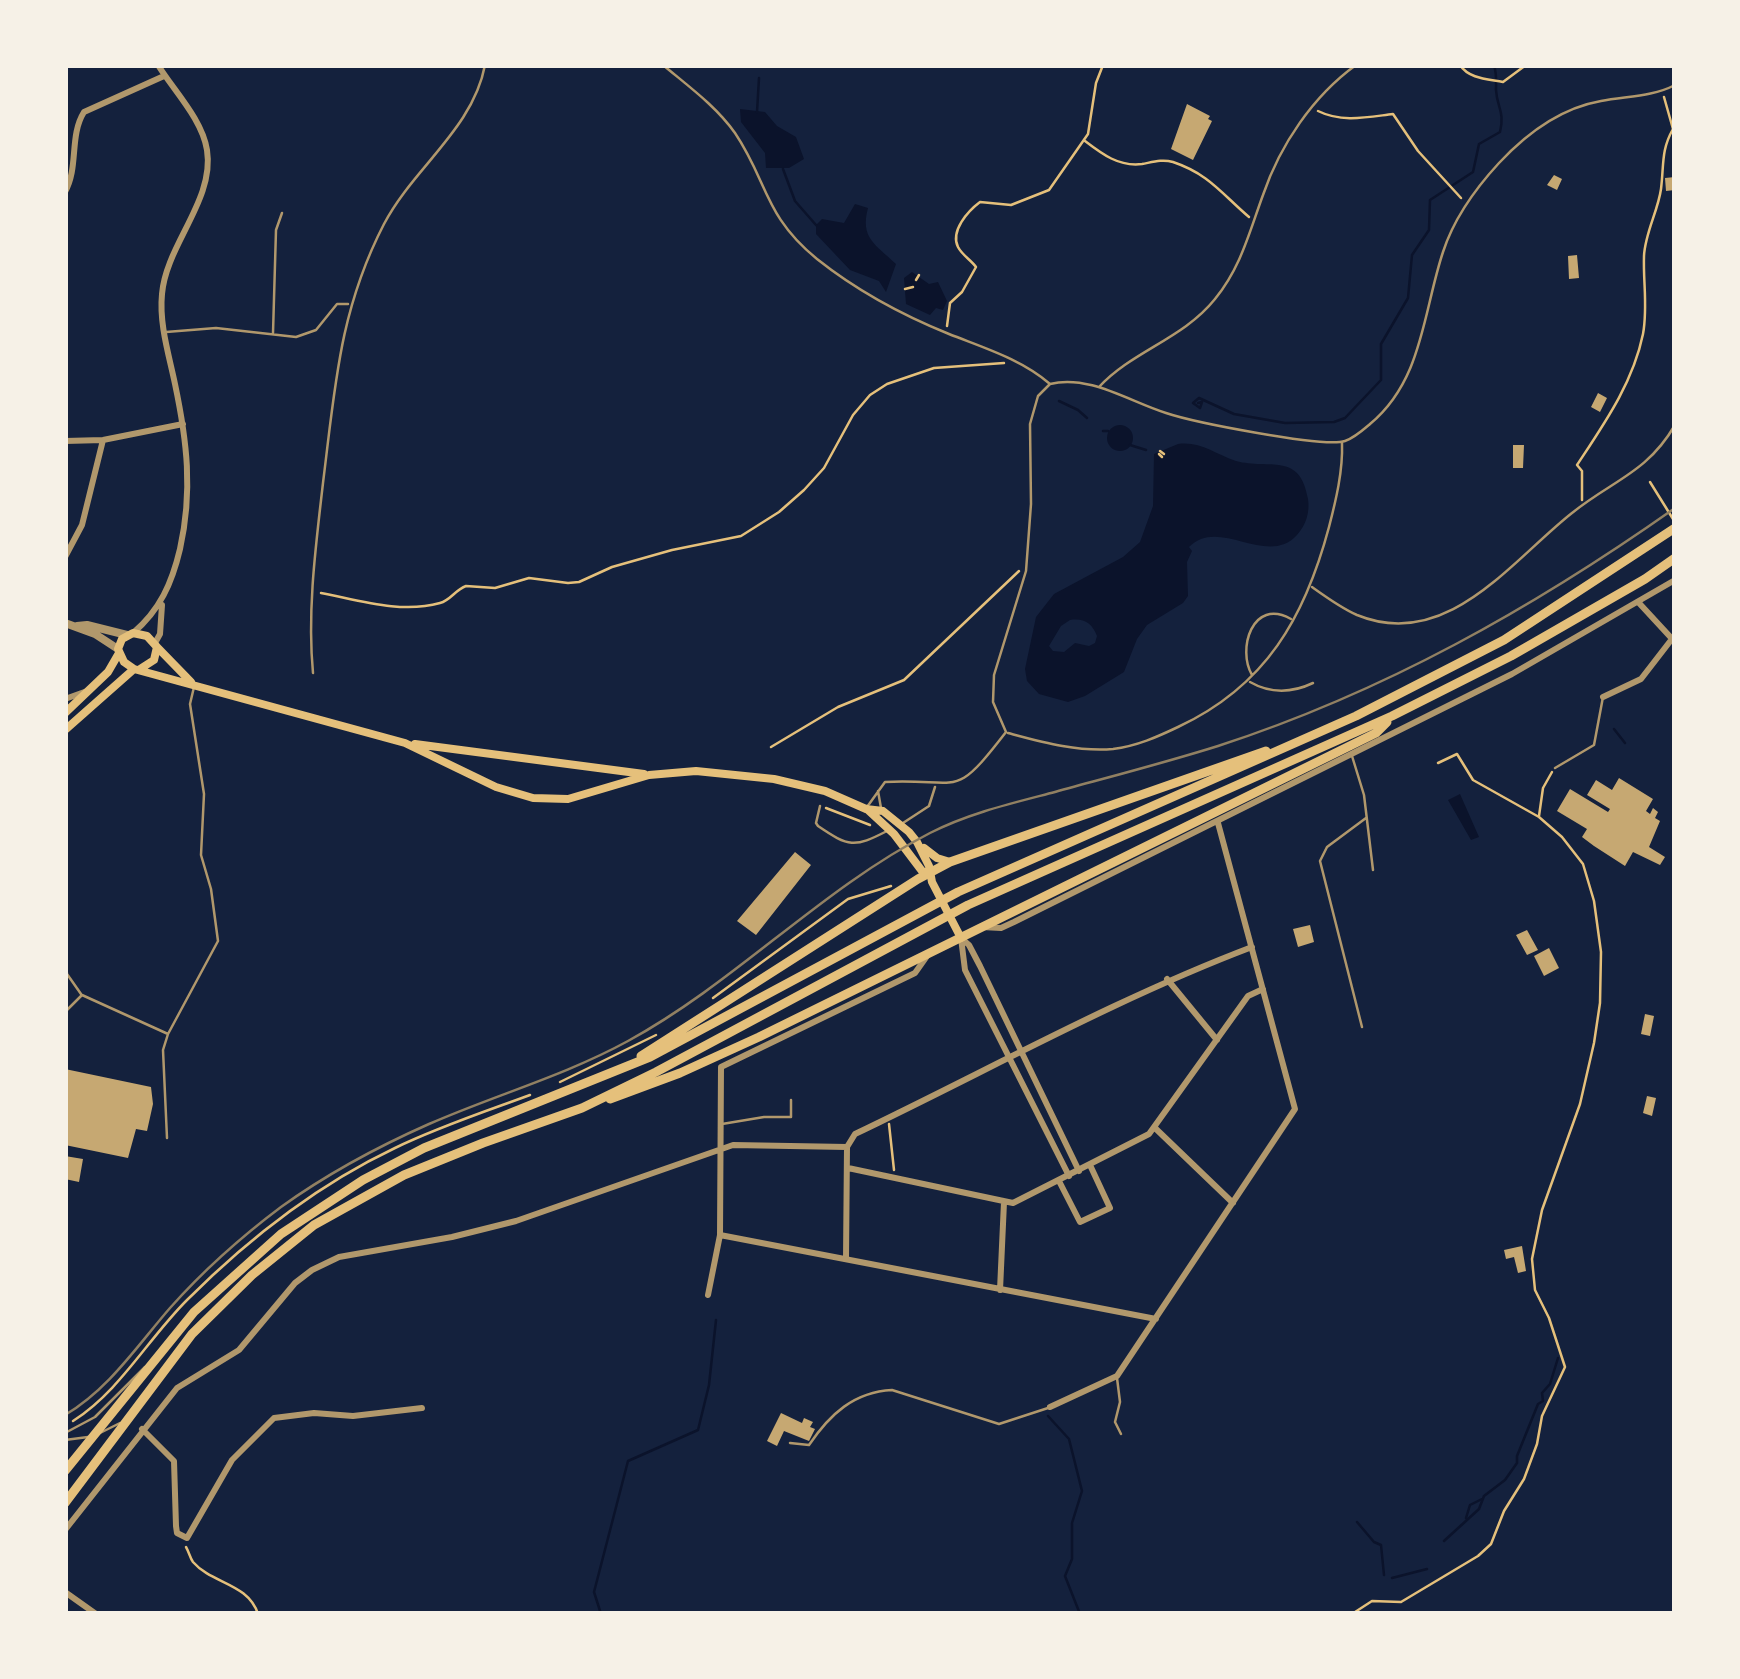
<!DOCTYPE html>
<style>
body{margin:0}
#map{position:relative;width:1740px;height:1679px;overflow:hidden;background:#14213d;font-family:Merriweather,serif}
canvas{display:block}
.frame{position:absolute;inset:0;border:68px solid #f6f1e7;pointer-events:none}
</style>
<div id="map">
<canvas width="1740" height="1679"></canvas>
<div class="frame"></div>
</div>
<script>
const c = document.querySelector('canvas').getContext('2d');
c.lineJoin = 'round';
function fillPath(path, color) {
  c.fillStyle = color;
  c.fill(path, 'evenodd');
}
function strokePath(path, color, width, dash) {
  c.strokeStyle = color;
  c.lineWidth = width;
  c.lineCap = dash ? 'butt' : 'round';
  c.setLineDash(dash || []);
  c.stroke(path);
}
fillPath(new Path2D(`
 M740 109 765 112 777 126 796 137 804 159 789 168H766L765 153 741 122Z
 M855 204 868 208C860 238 875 244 896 264L886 292 879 281 850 270 816 234V225L822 219 844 223Z
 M912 272 929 284 938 282 947 301 943 310 936 308 930 315 906 304 904 278Z
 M1107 438a13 13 0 1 1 26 0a13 13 0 1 1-26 0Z
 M1178 444C1200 441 1215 454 1236 461 1269 470 1300 451 1308 499 1310 512 1306 525 1297 535 1267 568 1219 516 1189 547L1192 551 1187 562 1188 596 1183 603 1147 625 1137 639 1124 672 1085 696 1068 702 1039 694 1027 681 1025 669 1036 617 1054 594 1123 557 1140 542 1153 506 1154 454ZM1070 620C1084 618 1092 623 1097 636L1095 643 1089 646 1075 643 1064 652 1053 651 1049 646 1061 626Z
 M1460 794 1479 837 1471 840 1448 800Z`), '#0b132b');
strokePath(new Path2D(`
 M757 112 759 78
 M783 169 795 201 816 225
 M1059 401 1078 410 1087 418
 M1198 403 1202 402 1200 408 1193 403 1199 398 1234 414 1285 423 1334 422 1345 418 1381 380V344L1408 298 1412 255 1429 230 1430 200 1473 172 1479 144 1500 132C1505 111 1497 108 1496 90 1496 80 1497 75 1494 65
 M1103 431H1108
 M1130 445 1146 450
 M1614 729 1625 743
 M1048 1416 1069 1439 1082 1491 1072 1523V1559L1065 1576 1080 1614
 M1466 1518 1470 1505 1482 1499
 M1357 1522 1374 1542 1381 1545 1384 1575
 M1444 1541 1479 1509 1484 1496 1505 1480 1517 1463V1456L1538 1404 1543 1401 1542 1393 1550 1384 1558 1358
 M1392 1578 1427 1569
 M601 1614 594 1592 628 1461 698 1430 709 1385 716 1320`), '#0b132b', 2.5);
fillPath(new Path2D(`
 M1187 104 1210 116 1208 119 1212 121 1193 160 1171 149Z
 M1554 175 1562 179 1557 190 1547 185Z
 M1675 177V190L1666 191 1665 178Z
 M1577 255 1579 278 1569 279 1568 256Z
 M1598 393 1607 398 1600 412 1591 407Z
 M1513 445H1524L1523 468H1513Z
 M1619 778 1653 799 1646 811 1650 814 1653 808 1658 812 1655 818 1660 821 1649 847 1665 857 1660 865 1633 852 1625 866 1594 846 1582 837 1587 829 1557 811 1570 789 1608 812 1610 809 1587 795 1596 780 1612 790Z
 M795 852 811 865 756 935 737 921Z
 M1310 925 1314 942 1298 947 1293 929Z
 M1527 930 1538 950 1527 955 1516 935Z
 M1549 948 1559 968 1544 976 1534 956Z
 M1645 1014 1654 1016 1650 1036 1641 1034Z
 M65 1069 151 1087 153 1104 147 1131 136 1129 128 1158 65 1145Z
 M1647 1096 1656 1098 1652 1116 1643 1113Z
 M65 1156 83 1159 79 1182 65 1179Z
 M1522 1246 1526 1271 1518 1273 1514 1257 1506 1259 1504 1250Z
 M781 1413 802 1423 804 1418 813 1422 810 1427 815 1429 809 1441 784 1431 777 1446 767 1441Z`), '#c6a872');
strokePath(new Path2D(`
 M1460 65C1469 79 1488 79 1503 82L1526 65
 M1318 111C1342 123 1368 117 1393 114L1418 151 1461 198
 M1085 141C1102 154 1119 167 1142 164 1153 162 1162 159 1173 162 1209 174 1222 194 1249 217
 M916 280 919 275
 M905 289 913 287
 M947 326 950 303 962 292 976 267C971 260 962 255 958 247 950 231 968 211 980 202L1011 205 1049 190 1088 134 1096 83 1103 65
 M1160 451 1164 454
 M1159 454 1162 457
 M1650 482 1673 519
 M1582 500V471L1577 465C1604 424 1633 383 1643 334 1648 307 1643 282 1644 256 1645 233 1658 211 1661 189 1664 165 1661 150 1673 129L1664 97
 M321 593C358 600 401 614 440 603 451 600 455 590 466 586L495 588 529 578 568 583 579 582 612 567 672 550 741 536 779 512 804 490 824 468 853 415 870 395 887 384 934 368 1004 363
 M771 747 838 707 904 680 1019 571
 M826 808 870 825
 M1539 816 1543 788 1552 772
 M713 998 848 899 891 886
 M560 1082 656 1035
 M889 1124 894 1170
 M73 1421C120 1391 147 1340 187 1300 248 1239 317 1185 395 1148 438 1127 484 1112 530 1095
 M186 1547C189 1552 190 1558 193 1562 212 1584 248 1583 258 1614
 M1352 1614 1372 1601 1401 1602 1478 1556 1491 1544 1504 1511 1524 1479 1537 1444 1542 1416 1565 1367 1549 1318 1535 1290 1532 1259 1542 1210 1580 1104 1594 1043 1600 1003 1601 952 1594 901 1583 864 1562 837 1539 817 1473 780 1457 754 1438 763`), '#e5c07b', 2.5);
strokePath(new Path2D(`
 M663 65C688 86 716 106 735 133 768 182 764 216 817 259 856 290 902 315 949 334 984 348 1021 359 1050 384
 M166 332 216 328 296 337 316 330 337 304H348
 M273 333 276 230 282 213
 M1099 387C1132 351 1183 339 1215 299 1241 267 1249 233 1263 195 1280 145 1313 96 1356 65
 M1312 587C1326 597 1341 608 1357 615 1447 652 1512 560 1572 513 1613 480 1647 473 1675 425
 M313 673C307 611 316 544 323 483 335 388 339 311 384 224 413 168 473 129 485 65
 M1252 675C1237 650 1252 597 1291 619
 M1250 682C1271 694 1292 693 1313 683
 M1006 732 993 702 994 675 1026 571 1031 504 1030 424 1038 396 1050 384C1089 374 1130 402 1166 413 1193 422 1323 448 1345 441 1354 438 1363 430 1370 424 1423 380 1423 312 1443 252 1454 218 1475 189 1499 163 1527 133 1561 108 1601 101 1627 96 1652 97 1675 85
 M1008 733C1042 742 1077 752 1113 749 1137 746 1157 737 1178 727 1266 686 1305 617 1329 527 1336 500 1343 471 1342 443
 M1352 756 1364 795 1373 870
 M1555 768 1594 745 1603 697
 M878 791 881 808
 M820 806 816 823 818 826C849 847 854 848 887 831
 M867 807 885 782C962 778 952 802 1006 732
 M903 823 929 806 935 787
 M65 958 67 974 81 994
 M82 995 168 1034 163 1050 167 1138
 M65 1012 81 996
 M1362 1027 1320 861 1327 847 1366 818
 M168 1034 218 941 211 889 201 855 204 794 190 704 194 687
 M722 1124 764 1117H791V1100
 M1117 1378 1120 1402 1115 1422 1121 1434
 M65 1433 95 1417 145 1367
 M100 1433 120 1423
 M65 1440 88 1437
 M790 1443 809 1445C830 1414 854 1392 892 1390L999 1424 1048 1408`), '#b1986c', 2.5);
strokePath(new Path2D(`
 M65 192C79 167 69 136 84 112L164 76
 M65 441 103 440 183 424
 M65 557 82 525 103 440
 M1639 603 1675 642
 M133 633C160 610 172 583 180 549 193 491 187 441 175 384 169 355 159 324 162 294 166 245 215 200 207 150 202 119 174 91 158 65
 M155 643 160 634 162 605
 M1603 697 1641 679 1675 635
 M65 699 90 690
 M982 927 1001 928 1014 922 1512 674 1675 580
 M961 938 965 970 1069 1176
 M962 939 969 945 980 966 1079 1171
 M1167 979 1217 1040
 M1155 1128 1233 1203
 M847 1147 855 1134C987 1071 1115 999 1252 947
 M848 1168 1013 1203 1149 1134 1248 996 1263 989
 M1059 1181 1080 1222 1110 1208 1090 1165
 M720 1235 1156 1319
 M846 1259 847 1147
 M1000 1290 1004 1202
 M708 1295 720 1235 721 1067 915 973 927 956
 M1050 1407 1117 1376 1295 1109 1218 823
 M142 1429 174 1461 176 1526 177 1533 187 1538 232 1460 274 1418 314 1413 353 1416 422 1408
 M65 1530 177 1388 239 1350 295 1283 312 1270 339 1257 452 1237 516 1221 733 1145 847 1147
 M65 1592 96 1614`), '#b1986c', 6);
strokePath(new Path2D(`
 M65 623 95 634 118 649
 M77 626 87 625 127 635`), '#b1986c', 8);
strokePath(new Path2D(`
 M157 647 191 682
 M140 669 154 660 157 647 147 636 133 633 122 639 118 649 124 662 134 669 405 743 496 787 533 798 568 799 649 775 696 771 774 779 825 791 866 809 883 811 909 832 917 842 929 866 932 882 961 938
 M65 713 108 672 119 653
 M65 730 134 669
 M415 744 644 774
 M867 809 894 834 922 871 928 873
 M924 848 937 858 950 862`), '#e5c07b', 8);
strokePath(new Path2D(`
 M641 1056 918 879 950 862 1266 751
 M610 1099 680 1073 759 1037 1376 733 1387 722
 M65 1471 194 1312 281 1234 363 1180 424 1148 650 1057 958 892 1356 716 1504 640 1675 528
 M65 1503 192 1334 252 1275 314 1225 404 1175 483 1143 582 1108 656 1072 968 905 1392 716 1511 656 1645 579 1675 558`), '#e5c07b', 9);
strokePath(new Path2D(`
 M65 1415C109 1389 137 1346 170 1308 203 1271 241 1237 281 1207 327 1174 377 1147 429 1124 495 1095 564 1076 628 1041 736 982 821 889 930 833 969 813 1013 803 1055 792 1109 777 1164 763 1218 746 1384 692 1533 608 1675 508`), '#918062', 2.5);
</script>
